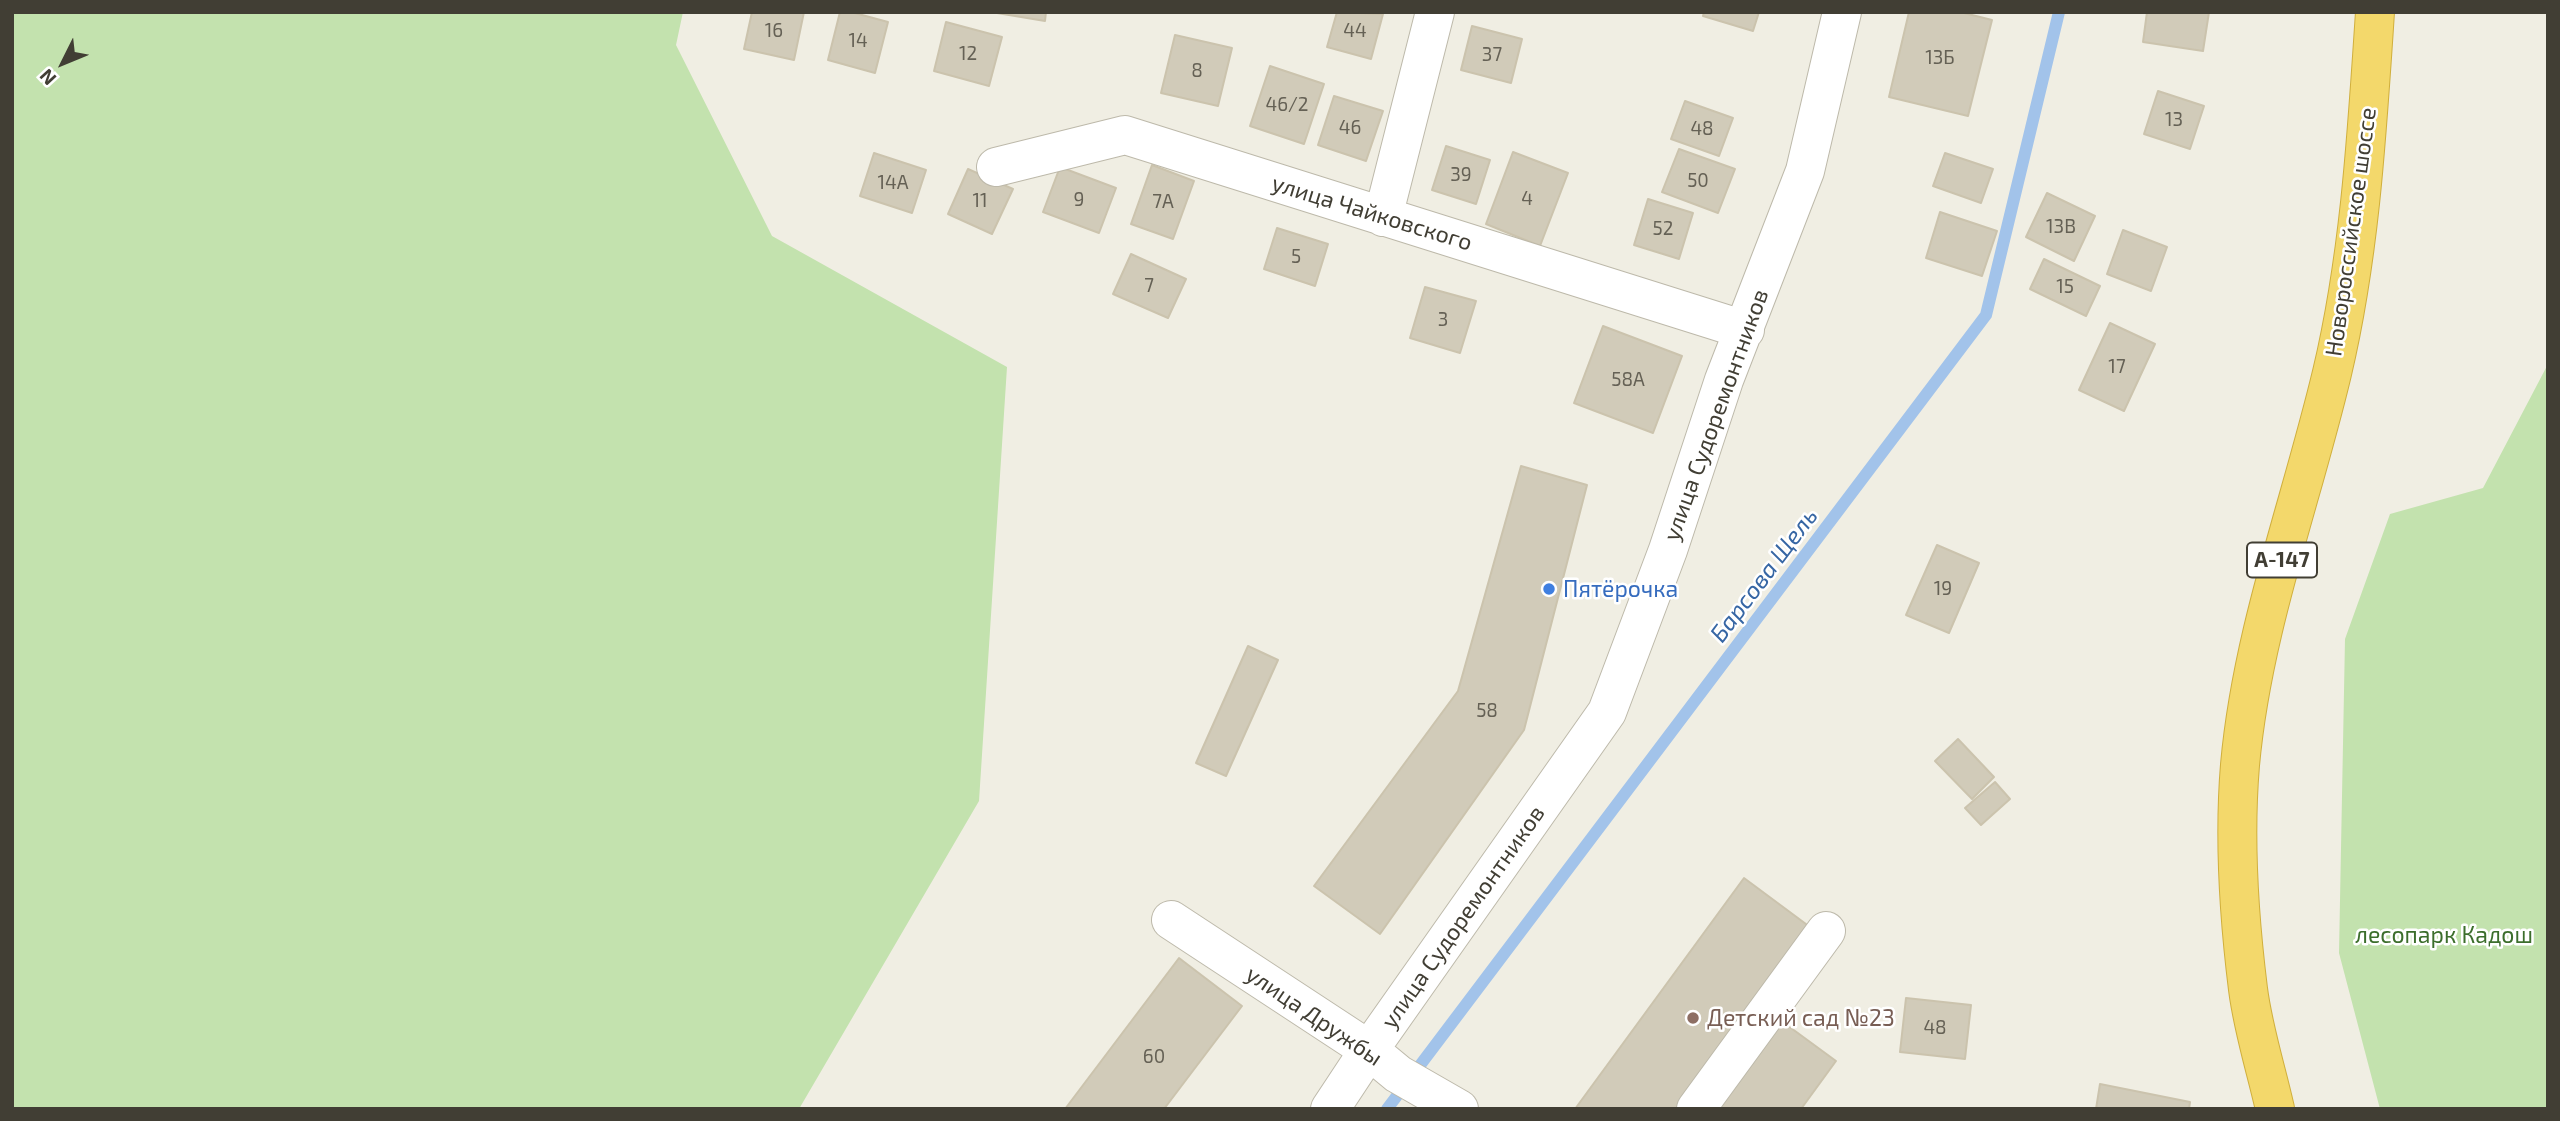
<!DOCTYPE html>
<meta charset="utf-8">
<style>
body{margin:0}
#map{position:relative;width:2560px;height:1121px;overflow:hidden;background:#f0eee3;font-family:"Exo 2",sans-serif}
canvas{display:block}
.frame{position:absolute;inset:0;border:14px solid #413e34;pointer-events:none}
.north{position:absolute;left:28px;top:28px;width:70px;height:70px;-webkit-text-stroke:5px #fff;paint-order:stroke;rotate:227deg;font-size:19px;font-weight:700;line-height:28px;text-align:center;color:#413e34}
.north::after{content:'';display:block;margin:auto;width:24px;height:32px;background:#413e34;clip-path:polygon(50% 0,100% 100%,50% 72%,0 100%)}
</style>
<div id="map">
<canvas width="2560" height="1121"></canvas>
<div class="frame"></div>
<div class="north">N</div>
</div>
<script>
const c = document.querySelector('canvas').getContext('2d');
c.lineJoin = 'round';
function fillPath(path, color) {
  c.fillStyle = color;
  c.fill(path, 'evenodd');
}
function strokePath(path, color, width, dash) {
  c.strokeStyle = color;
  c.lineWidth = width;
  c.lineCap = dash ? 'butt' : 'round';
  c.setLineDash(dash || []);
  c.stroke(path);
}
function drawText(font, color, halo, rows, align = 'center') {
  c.font = font + ' "Exo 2",sans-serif';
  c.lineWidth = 5;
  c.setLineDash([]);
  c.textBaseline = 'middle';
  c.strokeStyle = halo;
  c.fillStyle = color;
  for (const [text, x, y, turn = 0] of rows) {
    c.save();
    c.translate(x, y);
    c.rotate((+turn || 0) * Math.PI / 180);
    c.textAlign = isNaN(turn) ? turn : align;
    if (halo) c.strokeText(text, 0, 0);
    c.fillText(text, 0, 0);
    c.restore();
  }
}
fillPath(new Path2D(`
 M12 12H683L676 45 772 236 1007 367 979 801 799 1109H12Z
 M2548 364V1109H2380L2339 953 2345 639 2390 514 2483 488Z`), '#c3e2ae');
strokePath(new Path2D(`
 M1387 1109 1986 315 2059 12`), '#a2c3ea', 12);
const building = new Path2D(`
 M752 12H804L794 60 744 49Z
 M840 12H851L888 22 875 73 828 60Z
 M991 12H1046L1045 21Z
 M1337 12 1383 14 1371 59 1327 47Z
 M1704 12H1759L1753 31 1703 16Z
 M1909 12H1960L1992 20 1968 116 1889 97Z
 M2147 12H2209L2203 51 2143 42Z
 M946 22 1002 37 989 86 934 71Z
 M1472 26 1522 39 1511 83 1461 70Z
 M1175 35 1232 48 1218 106 1161 93Z
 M1270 66 1324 84 1304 144 1250 126Z
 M2158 91 2204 106 2190 149 2144 134Z
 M1334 96 1383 111 1366 161 1318 145Z
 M1685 101 1733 118 1719 156 1671 139Z
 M1446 146 1490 160 1476 204 1432 190Z
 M1679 149 1735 169 1718 213 1662 192Z
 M1513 152 1568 173 1540 246 1486 224Z
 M874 153 926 170 912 213 860 196Z
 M1945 153 1993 169 1981 203 1933 186Z
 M1152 165 1194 181 1173 239 1131 224Z
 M1060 167 1116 188 1099 233 1043 212Z
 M968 169 1013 189 992 234 948 214Z
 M2047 193 2095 216 2074 261 2026 237Z
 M1648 199 1693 213 1679 259 1634 245Z
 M1940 212 1997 231 1982 276 1926 258Z
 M1277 228 1328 244 1315 286 1264 269Z
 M2123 230 2167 247 2151 291 2107 274Z
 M1131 254 1186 279 1168 318 1113 294Z
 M2044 259 2100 286 2086 316 2030 289Z
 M1425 287 1476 301 1460 353 1410 338Z
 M2110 323 2155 344 2124 411 2079 390Z
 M1603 326 1682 356 1653 433 1574 403Z
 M1521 466 1587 485 1524 730 1380 934 1314 886 1458 691Z
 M1937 545 1979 563 1949 633 1906 615Z
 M1248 646 1278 660 1226 776 1196 763Z
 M1958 739 1994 777 1972 799 1935 761Z
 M1995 782 2010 799 1981 825 1965 808Z
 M1744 878 1810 927 1677 1109H1575Z
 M1179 958 1242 1006 1164 1109H1065Z
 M1906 998 1971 1005 1965 1059 1900 1052Z
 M1776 1017 1836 1061 1801 1109H1709Z
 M2100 1084 2190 1102 2189 1109H2096Z`);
fillPath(building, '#d1cbb9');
strokePath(building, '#cbc3ad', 2);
const street = new Path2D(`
 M996 167 1125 135 1745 330
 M1383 217 1435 12
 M1171 920 1369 1050 1398 1074 1459 1109
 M1330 1109 1369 1050 1607 712 1668 550 1724 380 1805 171 1842 12
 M1696 1109 1826 931`);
const highway = new Path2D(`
 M2275 1109C2266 1069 2253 1029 2248 989 2239 917 2234 837 2240 765 2252 631 2301 503 2332 373 2360 255 2367 133 2375 12`);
strokePath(street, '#bdb9aa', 40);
strokePath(highway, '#d0af3d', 40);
strokePath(street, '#fff', 38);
strokePath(highway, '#f3d86b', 38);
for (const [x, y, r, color] of [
 [1549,589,7,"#3f7fe0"],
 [1693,1018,7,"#8d6e63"]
]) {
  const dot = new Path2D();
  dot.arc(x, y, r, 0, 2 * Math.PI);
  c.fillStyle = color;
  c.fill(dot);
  strokePath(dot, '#fff', 2.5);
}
drawText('19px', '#656155', null, [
 ["16",774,31],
 ["44",1355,31],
 ["14",858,41],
 ["12",968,54],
 ["37",1492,55],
 ["13Б",1940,58],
 ["8",1197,71],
 ["46/2",1287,105],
 ["13",2174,120],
 ["46",1350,128],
 ["48",1702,129],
 ["39",1461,175],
 ["50",1698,181],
 ["14А",893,183],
 ["4",1527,199],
 ["9",1079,200],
 ["11",980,201],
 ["7А",1163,202],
 ["13В",2061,227],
 ["52",1663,229],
 ["5",1296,257],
 ["7",1149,286],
 ["15",2065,287],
 ["3",1443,320],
 ["17",2117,367],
 ["58А",1628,380],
 ["19",1943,589],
 ["58",1487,711],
 ["48",1935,1028],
 ["60",1154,1057]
]);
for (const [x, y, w] of [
 [2282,560,70]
]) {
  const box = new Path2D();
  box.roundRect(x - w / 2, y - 17.5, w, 35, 5);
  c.fillStyle = '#fff';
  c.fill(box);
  strokePath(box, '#413e34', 2);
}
drawText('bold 21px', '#413e34', null, [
 ["А-147",2282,560]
]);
drawText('23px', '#413e34', '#fff', [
 ["улица Чайковского",1372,213,17],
 ["Новороссийское шоссе",2351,232,-82],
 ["улица Судоремонтников",1716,415,-70],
 ["улица Судоремонтников",1463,917,-55],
 ["улица Дружбы",1314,1016,34]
]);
drawText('23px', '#366cbe', '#fff', [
 ["Пятёрочка",1563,589]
], 'left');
drawText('23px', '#3c6e2c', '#fff', [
 ["лесопарк Кадош",2444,935]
]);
drawText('23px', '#785e54', '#fff', [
 ["Детский сад №23",1707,1018]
], 'left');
drawText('italic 24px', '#3666a4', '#fff', [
 ["Барсова Щель",1764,575,-53]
]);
</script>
